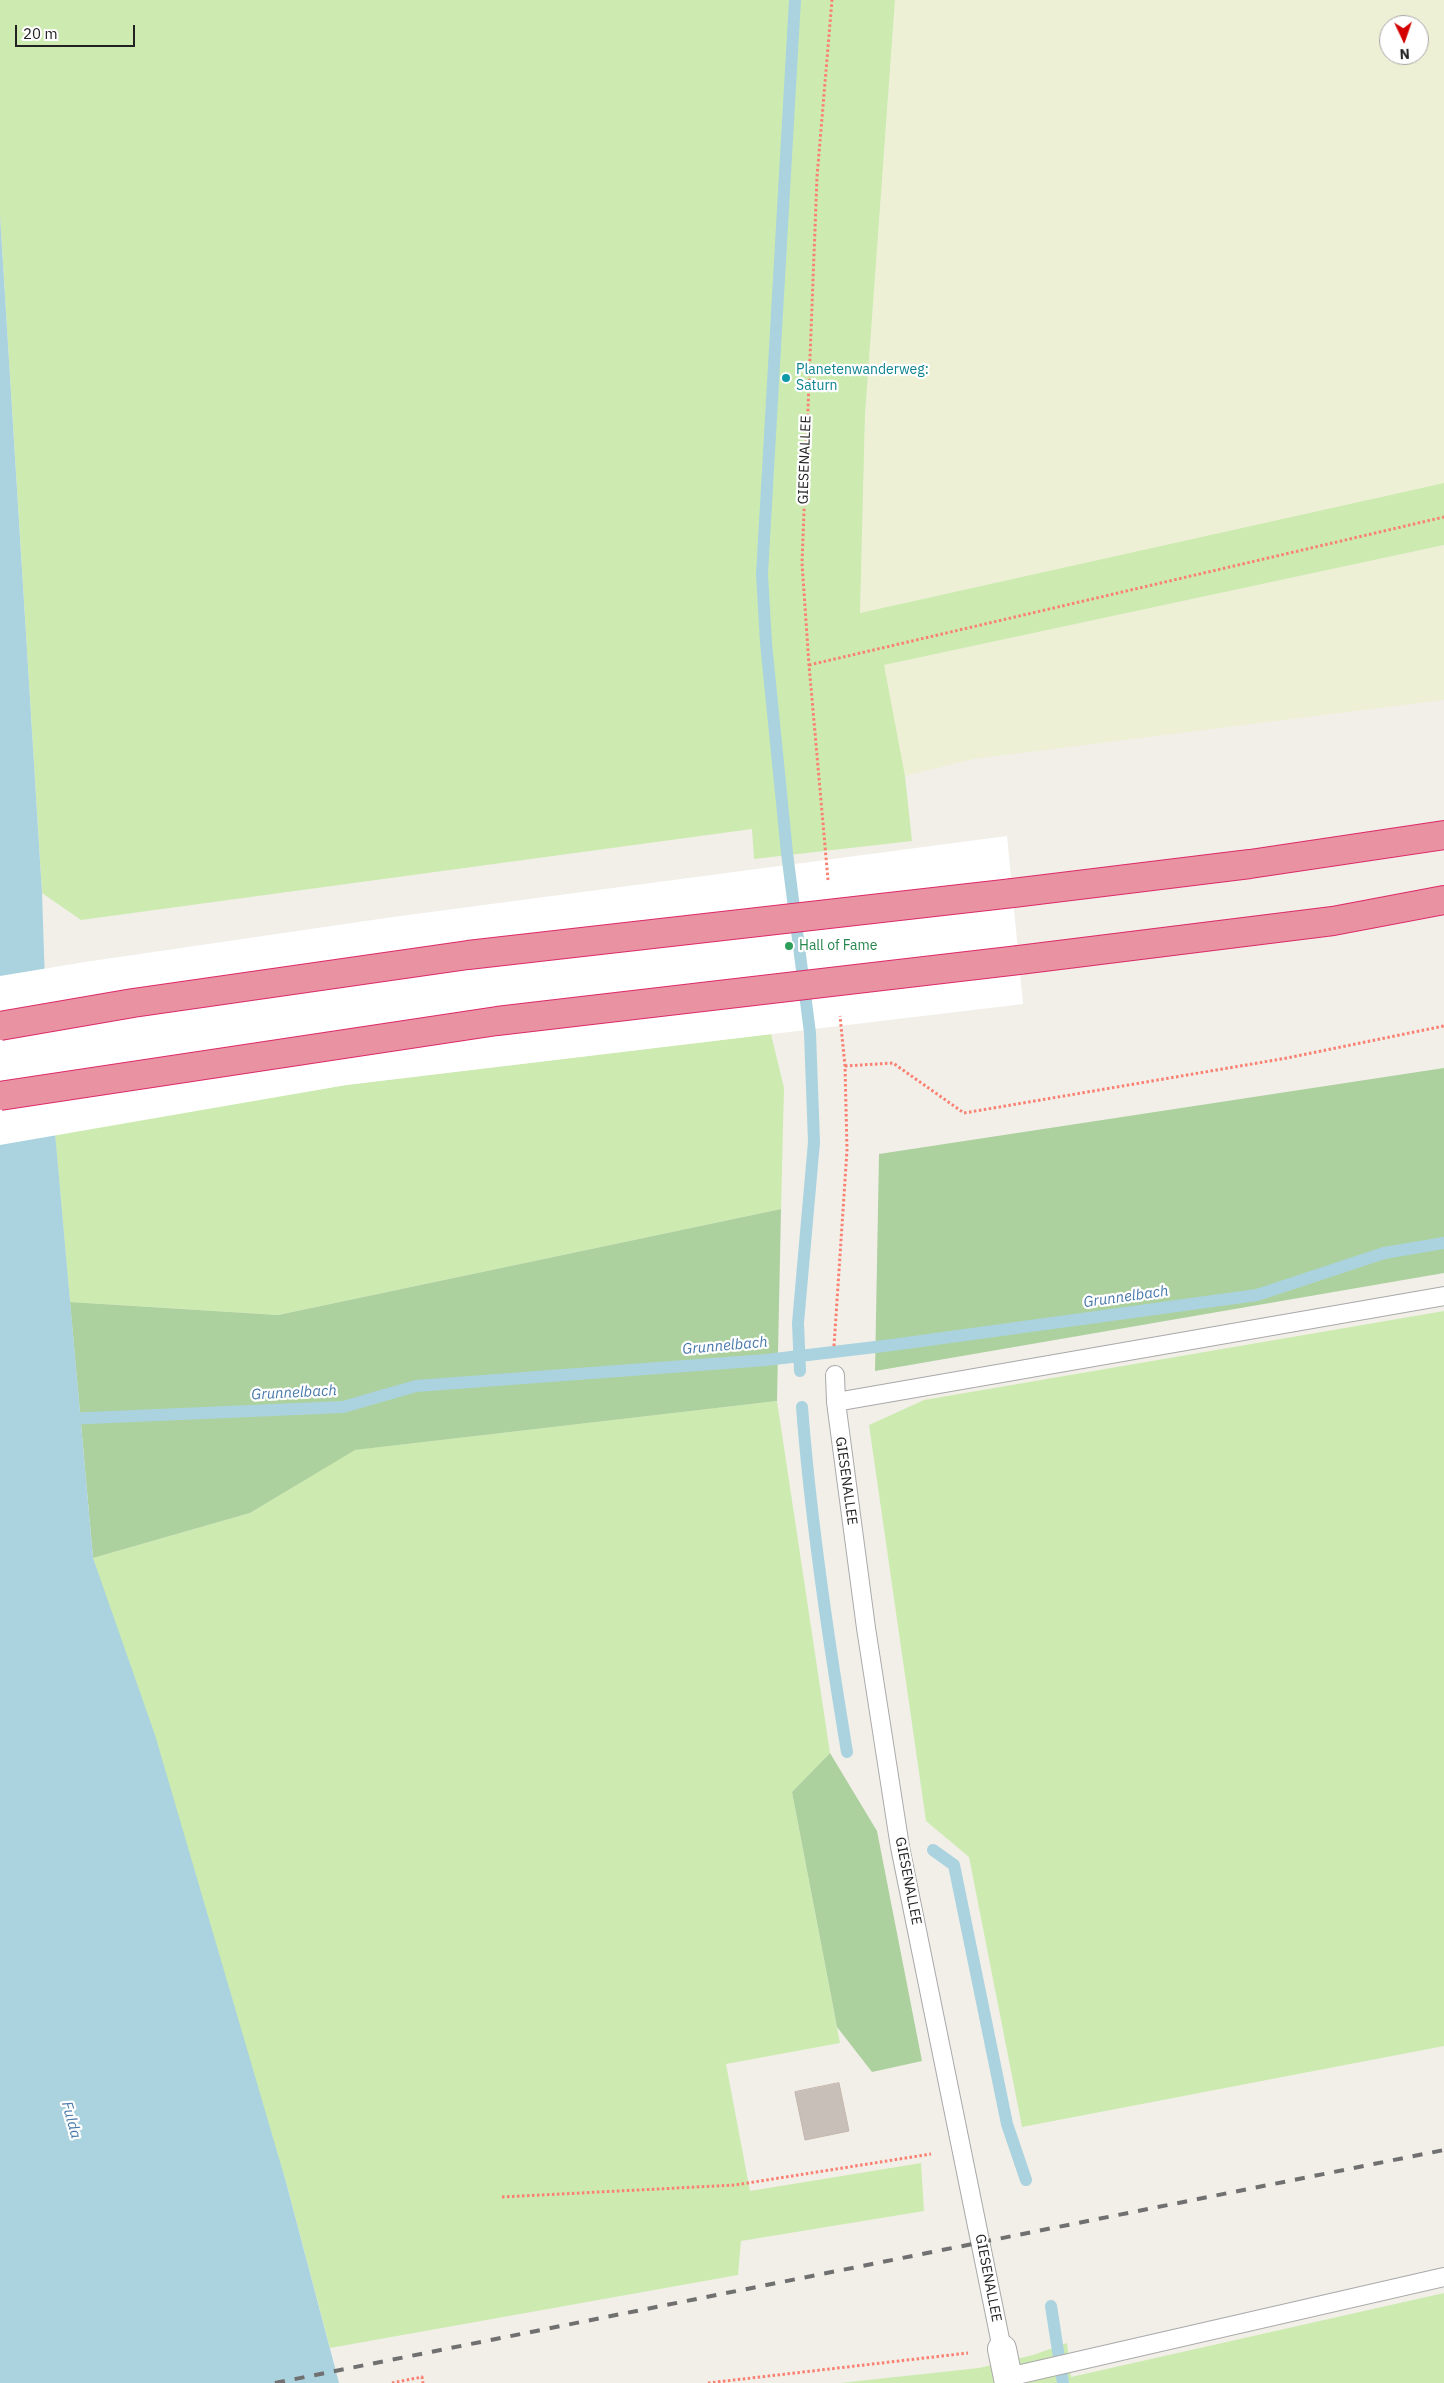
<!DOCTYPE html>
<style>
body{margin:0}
#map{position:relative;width:1444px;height:2383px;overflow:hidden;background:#f2efe9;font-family:"IBM Plex Sans",sans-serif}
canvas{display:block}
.north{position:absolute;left:1379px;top:15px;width:50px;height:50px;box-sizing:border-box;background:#fff;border:1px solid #a7a7a7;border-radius:50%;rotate:177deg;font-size:14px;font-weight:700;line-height:20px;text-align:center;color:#222}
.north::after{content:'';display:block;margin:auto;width:18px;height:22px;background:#d40000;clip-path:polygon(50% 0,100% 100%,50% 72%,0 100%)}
.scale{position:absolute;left:15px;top:25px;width:120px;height:22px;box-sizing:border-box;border:2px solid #222;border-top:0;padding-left:6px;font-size:15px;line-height:18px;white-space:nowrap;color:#222;-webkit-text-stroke:4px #fff;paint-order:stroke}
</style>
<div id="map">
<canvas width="1444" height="2383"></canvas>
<div class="north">N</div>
<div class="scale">20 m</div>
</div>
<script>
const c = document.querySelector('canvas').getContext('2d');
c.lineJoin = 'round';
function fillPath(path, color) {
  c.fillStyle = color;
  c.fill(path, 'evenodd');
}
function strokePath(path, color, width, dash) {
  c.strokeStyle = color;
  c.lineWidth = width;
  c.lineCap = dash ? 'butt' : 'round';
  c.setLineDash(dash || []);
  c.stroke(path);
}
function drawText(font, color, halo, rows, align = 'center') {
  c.font = font + ' "IBM Plex Sans",sans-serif';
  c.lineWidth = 4.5;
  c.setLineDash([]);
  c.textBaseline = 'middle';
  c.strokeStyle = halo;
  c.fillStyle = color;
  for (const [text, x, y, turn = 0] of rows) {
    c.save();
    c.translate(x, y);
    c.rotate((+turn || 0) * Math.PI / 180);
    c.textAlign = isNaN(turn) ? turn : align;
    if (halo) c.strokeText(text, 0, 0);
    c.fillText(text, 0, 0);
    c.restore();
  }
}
fillPath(new Path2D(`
 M895 0H1444V483L860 613 865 415ZM1389 25H1419V55H1389Z
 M1444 545V700L974 759 905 776 883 665Z`), '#eef0d5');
fillPath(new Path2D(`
 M0 0H895L865 415 860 613 1444 483V545L884 665 905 776 912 841 754 859 752 829 81 920 42 893 0 215Z
 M771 1034 784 1088 781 1209 278 1315 70 1302 55 1134 346 1085Z
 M1444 1311V2046L1022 2127 969 1857 926 1821 869 1425 924 1400Z
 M777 1401 830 1753 792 1792 840 2043 726 2064 750 2191 921 2163 924 2211 741 2241 738 2275 330 2348 286 2182 93 1558 250 1513 354 1450Z
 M1444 2293V2383H840L979 2368 1033 2355 1067 2343 1071 2377Z`), '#cdebb0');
fillPath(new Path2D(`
 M1444 1068V1273L875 1371 879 1154Z
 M781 1209 777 1401 355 1450 250 1513 93 1558 70 1302 278 1315Z
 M830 1753 877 1831 922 2061 872 2072 837 2027 792 1792Z`), '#add19e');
fillPath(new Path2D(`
 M0 215 42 893 47 1043 93 1558 155 1735 286 2182 339 2383H0Z`), '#aad3df');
fillPath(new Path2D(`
 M1007 836 1023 1004 346 1085 0 1145V976L85 962 393 917Z`), '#fff');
strokePath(new Path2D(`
 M795 0 762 574 766 643 787 853 810 1033 814 1142 798 1323 800 1371
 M802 1407C811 1524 828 1638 847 1752
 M65 1419 343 1407 416 1386 766 1360 892 1345 1257 1295 1384 1253 1444 1243
 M933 1850 954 1865 1007 2124 1026 2180
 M1051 2306 1063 2383`), '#aad3df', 12);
const building = new Path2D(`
 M839 2083 849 2131 805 2140 795 2092Z`);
fillPath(building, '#c7bfb8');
strokePath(building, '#c4b6ab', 1);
const lane = new Path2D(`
 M835 1375 836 1402 866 1628 900 1847 1002 2349
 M836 1402 1444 1296
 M1008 2377 1444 2277`);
const street = new Path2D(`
 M1002 2349 1009 2383`);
const highway = new Path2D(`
 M1013 893 1250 864 1444 835
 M1019 960 1333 921 1444 900`);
strokePath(lane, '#a9a9a9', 20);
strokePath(street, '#a9a9a9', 30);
strokePath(highway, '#dc2a67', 30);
strokePath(new Path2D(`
 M809 665 1444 517
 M828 880 809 665 802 563 817 177 832 0
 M845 1066 893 1063 964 1113 1287 1058 1444 1026
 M834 1346 847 1150 845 1066 840 1016
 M502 2197 735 2185 931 2154
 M392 2383 422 2377 423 2383
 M708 2383 968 2353`), '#fa8072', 3, [2.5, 2.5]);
strokePath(lane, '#fff', 18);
strokePath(street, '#fff', 28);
strokePath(highway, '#e892a2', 28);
strokePath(new Path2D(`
 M275 2383 1444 2150`), '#707070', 4, [10, 10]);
const highwayBridge = new Path2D(`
 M0 1026 133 1003 468 955 1013 893
 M0 1096 497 1021 1019 960`);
strokePath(highwayBridge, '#dc2a67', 30, []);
strokePath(highwayBridge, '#e892a2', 28);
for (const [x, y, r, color] of [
 [786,378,5,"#0f9aa8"],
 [789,946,5,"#2e9e5b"]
]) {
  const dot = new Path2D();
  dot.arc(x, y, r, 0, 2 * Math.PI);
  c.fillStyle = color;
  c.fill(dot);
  strokePath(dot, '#fff', 2);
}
drawText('14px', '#0d838f', '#fff', [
 ["Planetenwanderweg:",796,370],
 ["Saturn",796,386]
], 'left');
drawText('14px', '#222', '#fff', [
 ["GIESENALLEE",805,460,-88],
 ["GIESENALLEE",846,1481,82],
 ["GIESENALLEE",908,1881,79],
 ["GIESENALLEE",988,2278,79]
]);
drawText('14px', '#27864d', '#fff', [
 ["Hall of Fame",799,946]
], 'left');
drawText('italic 15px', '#4a7aab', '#fff', [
 ["Grunnelbach",1126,1297,-8],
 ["Grunnelbach",725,1346,-5],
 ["Grunnelbach",294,1393,-3],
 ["Fulda",71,2120,74]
]);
</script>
